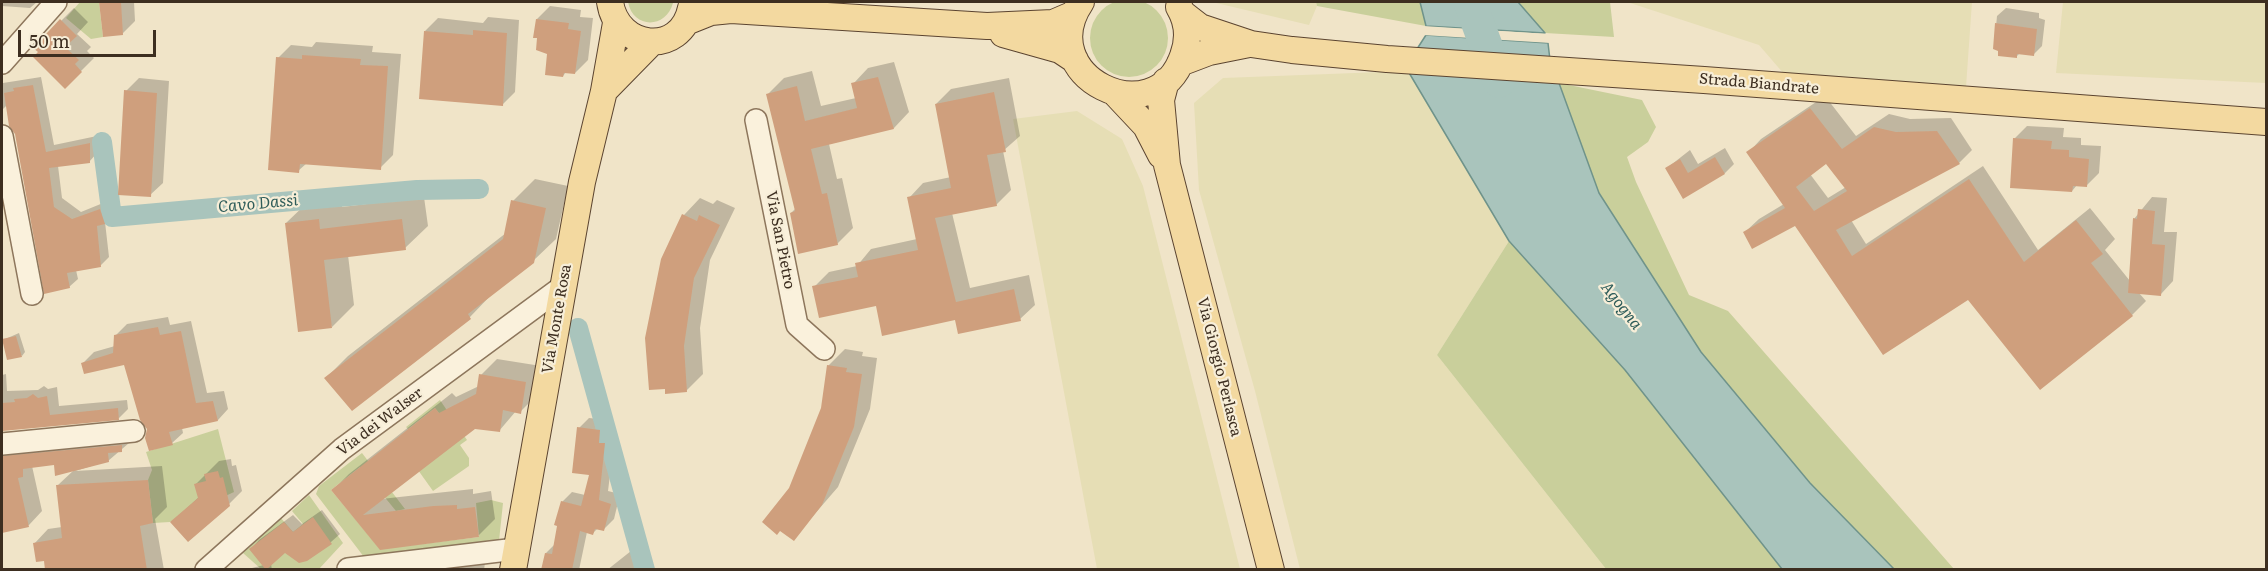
<!DOCTYPE html>
<style>
body{margin:0}
#map{position:relative;width:2268px;height:571px;overflow:hidden;background:#f0e4c8;font-family:Literata,serif}
canvas{display:block}
.frame{position:absolute;inset:0;border:3px solid #3d2e20;pointer-events:none}
.scale{position:absolute;left:18px;top:30px;width:138px;height:27px;box-sizing:border-box;border:3px solid #3d2e20;border-top:0;padding-left:8px;font-size:18px;line-height:21px;white-space:nowrap;color:#3d2e20;-webkit-text-stroke:4px #f7eed8;paint-order:stroke}
</style>
<div id="map">
<canvas width="2268" height="571"></canvas>
<div class="frame"></div>
<div class="scale">50 m</div>
</div>
<script>
const c = document.querySelector('canvas').getContext('2d');
c.lineJoin = 'round';
function fillPath(path, color) {
  c.fillStyle = color;
  c.fill(path, 'evenodd');
}
function strokePath(path, color, width, dash) {
  c.strokeStyle = color;
  c.lineWidth = width;
  c.lineCap = dash ? 'butt' : 'round';
  c.setLineDash(dash || []);
  c.stroke(path);
}
function drawText(font, color, halo, rows, align = 'center') {
  c.font = font + ' Literata,serif';
  c.lineWidth = 4.5;
  c.setLineDash([]);
  c.textBaseline = 'middle';
  c.strokeStyle = halo;
  c.fillStyle = color;
  for (const [text, x, y, turn = 0] of rows) {
    c.save();
    c.translate(x, y);
    c.rotate((+turn || 0) * Math.PI / 180);
    c.textAlign = isNaN(turn) ? turn : align;
    if (halo) c.strokeText(text, 0, 0);
    c.fillText(text, 0, 0);
    c.restore();
  }
}
fillPath(new Path2D(`
 M1212 2H1316L1317 6 1309 25Z
 M1627 2H1972L1966 87 1784 74 1759 45Z
 M2063 2H2266V83L2056 73Z
 M1408 71 1509 241 1437 355 1606 569H1300L1255 391 1199 190 1194 103 1223 78Z
 M1077 111 1122 139 1143 186 1240 569H1097L1013 119Z`), '#e6deb5');
fillPath(new Path2D(`
 M1090 38a39 39 0 1 1 78 0a39 39 0 1 1-78 0Z
 M80 2H99L103 37 91 39 66 18Z
 M628 2H673V3C666 29 633 29 628 2Z
 M1316 2H1420L1426 26 1317 6Z
 M1518 2H1610L1614 37 1545 33Z
 M1559 83 1642 100 1656 127 1648 142 1627 157 1636 182 1689 295 1728 311 1954 569H1894L1810 483 1701 352 1599 193Z
 M1509 241 1625 370 1782 569H1606L1437 355Z
 M440 400 467 440 460 445 469 458V466L433 491 418 470 459 440 435 408 408 429 406 427Z
 M218 429 234 492 170 522 153 523 148 480 152 470 146 452Z
 M362 453 405 509 396 511 360 467 331 490 380 549 479 537 476 503 491 500 503 503 499 541 364 557 316 494 319 486Z
 M309 495 343 543 319 569H261L243 553 233 562 227 558 280 517 293 532 303 524 292 511Z`), '#c9cf9b');
const water = new Path2D(`
 M1420 2H1518L1545 33 1426 26Z
 M1426 35 1548 43 1550 60 1415 52Z
 M1408 71 1559 83 1599 193 1701 352 1810 483 1894 569H1782L1625 370 1509 241Z`);
fillPath(water, '#a9c4bc');
strokePath(water, '#6f938a', 1.5);
fillPath(new Path2D(`
 M1423 27V26L1548 34 1545 36 1426 29Z
 M1427 32 1548 40 1551 43 1423 35Z`), '#f0e4c8');
fillPath(new Path2D(`
 M2 2H37L30 8 2 6Z
 M101 2H134L135 21 122 34 104 35Z
 M550 6 581 10 580 17 593 18 588 60 575 73 566 72 563 76 549 53 537 19Z
 M74 8 88 22 77 34 91 47 87 51 94 58 65 87 35 47Z
 M2006 8 2039 13V18L2045 20 2042 46 2034 54 2020 53 2016 57 1994 48 1997 16Z
 M488 17 519 20 515 92 502 105 425 31 438 18 483 23Z
 M316 42 373 46 372 52 401 54 393 155 380 168 307 163 298 171 278 58 291 45 312 47Z
 M894 62 909 112 894 128 829 144 837 179 842 178 853 228 837 244 791 213 796 208 768 94 784 78 812 71 821 106 856 98 853 84 868 68Z
 M41 77 54 145 97 136V153L89 162 58 166 62 198 81 212 108 201 112 214 105 222 109 257 100 266 76 270 78 279 69 287 7 105 2 110 3 83Z
 M139 78 169 81 163 183 150 195 126 91Z
 M1009 78 1020 136 1003 151 1011 190 996 205 952 213 970 288 1029 275 1035 305 1020 319H956L877 305 814 287 829 272 857 266 871 249 917 239 909 198 923 183 951 177 936 104 951 89Z
 M1825 96 1856 136 1889 114 1910 119 1951 118 1972 150 1959 163 1851 220 1866 244 1983 166 2038 250 2090 208 2115 239 2105 250 2130 281 2134 219 2152 197 2167 198 2164 232H2177L2173 281 2161 294 2139 293 2146 301 2132 315 2041 388 1968 298 1883 353 1796 224 1745 232 1759 219 1784 204 1748 153 1761 139ZM1827 162 1846 187 1828 198 1810 174Z
 M2027 126 2064 128 2063 137 2081 138V145L2101 146 2099 173 2086 186 2077 185 2072 191 2014 139Z
 M1725 148 1734 164 1725 173 1683 197 1667 168 1690 150 1698 164Z
 M535 179 568 186 556 239 533 261 492 294 470 317 352 409 326 378 348 356 506 233 513 201Z
 M341 197 342 207 424 197 428 226 405 248 348 255 354 305 332 327 286 223 309 201Z
 M700 198 713 204 717 200 735 208 710 260 700 328 703 374 686 391 667 392 684 215Z
 M168 317 170 325 191 321 207 393 224 391 228 409 218 420 182 428 183 433 172 443 148 429 125 363H83L94 352 115 346 116 335 127 324Z
 M19 333 25 352 22 356 3 340Z
 M845 349 863 352 862 356 877 358 870 409 838 487 793 539 790 488 822 408 828 366Z
 M497 359 541 366 536 396 520 412 516 411 499 431 474 427 381 499 473 489V494L491 491 495 519 479 535 381 548 333 490 349 474 452 393 456 397 479 386 481 375Z
 M6 374 7 391 38 390 44 386 48 389 57 387 59 406 127 400 128 409 119 418 2 430V375Z
 M589 418 609 420 608 433 615 434 608 491 620 494 614 519 604 529 598 528 593 533 587 532 579 570H543L546 553 555 544 562 502 572 492 585 495 590 474 579 428Z
 M136 437 108 461 75 471 162 466 167 507 155 519 164 570H47L45 559 34 544 48 529 62 527 58 485 74 470 56 464 32 466 42 511 29 525 2 532V453Z
 M231 459 232 466 236 465 242 491 229 504 172 522 199 497 196 484 219 461Z
 M322 510 340 534 331 542 307 560 285 551 271 564 272 570H244L264 565 251 549 259 540 293 515 302 524Z
 M631 551 646 570H607Z
 M486 556 484 570H446L455 560Z`), '#0003');
strokePath(new Path2D(`
 M102 142 112 217 417 190 479 189
 M578 328 645 570`), '#a9c4bc', 20);
strokePath(new Path2D(`
 M1470 2 1499 81`), '#a9c4bc', 33);
fillPath(new Path2D(`
 M99 2H121L123 35 103 37Z
 M60 19 77 36 65 47 79 60 75 64 82 72 65 89 33 57 38 52 33 48Z
 M536 19 569 23 568 29 581 31 575 74 564 73 563 77 545 75 547 54 536 50 537 38H533Z
 M1995 23 2037 29 2034 56 2017 54V58L1998 56V51L1993 49Z
 M473 30 507 33 503 106 419 99 424 31 473 35Z
 M302 55 361 59 360 65 388 66 381 170 300 164 299 173 268 170 276 57 302 59Z
 M878 77 894 129 811 149 822 194 827 193 838 245 798 254 790 213 795 211 766 94 797 86 805 121 857 108 851 83Z
 M33 85 46 152 90 143V163L49 168 54 207 72 219 100 209 105 224 97 226 101 267 67 273 70 288 44 294 15 134 9 126 4 93 14 91 13 88Z
 M124 90 157 93 151 197 118 195Z
 M994 92 1006 152 987 155 997 206 935 218 956 302 1014 289 1021 321 958 334 955 320 882 336 876 306 819 318 812 286 858 277 855 263 918 250 907 197 951 188 935 104Z
 M1810 108 1842 149 1874 127 1896 132 1937 131 1960 164 1836 230 1852 256 1969 179 2024 262 2076 220 2103 254 2091 263 2133 316 2040 390 1968 300 1883 355 1795 226 1752 249 1743 232 1785 208 1746 152ZM1826 164 1847 191 1814 211 1796 187Z
 M2013 138 2052 141 2051 149 2069 150V157L2089 159 2087 187 2073 186 2072 192 2010 188Z
 M1715 157 1725 174 1683 199 1665 168 1680 159 1688 173Z
 M511 200 546 208 534 263 468 314 471 319 352 411 324 378 503 239Z
 M2138 209 2155 211 2152 244 2165 245 2161 296 2128 293 2133 218 2137 219Z
 M682 214 697 221 699 215 720 225 694 278 684 346 687 392 665 394V389L649 390 645 338 661 259Z
 M319 219 320 229 402 219 406 250 324 260 332 328 298 332 285 223Z
 M158 327 160 335 181 331 196 403 213 401 218 421 169 432 173 445 149 451 145 438 147 429 140 420 124 365 84 374 81 363 113 353 114 335Z
 M16 336 22 357 7 360 2 339Z
 M827 365 847 368 846 372 862 374 854 427 822 505 794 541 780 531 777 535 762 522 789 488 821 408Z
 M479 374 526 382 521 414 503 410 500 432 475 429 363 515 433 506 457 505V509L475 507 479 537 380 550 331 490 435 408 439 413 476 394Z
 M33 394 38 398 47 396 50 415 118 408 119 420 2 431V403L15 402 14 399 27 398Z
 M577 427 600 430 599 443H605L599 500 611 504 604 531 595 529 593 535 580 531 572 570H541L545 553 552 554 557 526 554 525 561 501 581 506 589 475 572 473Z
 M122 445V452L108 453 109 462 55 476 54 465 23 469V477L18 478 29 527 2 533V456Z
 M218 471 220 478 223 477 230 506 188 542 170 522 198 498 194 484 206 481 204 474Z
 M148 480 153 523 140 526 147 570H45L44 561 36 562 33 543 62 538 56 485Z
 M313 517 332 544 307 561 299 563 285 553 266 570 249 549 284 522 293 532Z`), '#cf9f7d');
const minor = new Path2D(`
 M2 63 56 2
 M756 120 797 325 824 349
 M2 136 32 294
 M2 444 134 431
 M348 569 516 549
 M206 570 342 449 562 287`);
const major = new Path2D(`
 M610 2C617 50 681 57 691 8
 M1081 2C1031 76 1155 137 1183 56 1189 40 1188 22 1179 7
 M1182 13 1200 27 1251 44 1292 50 1387 59 1704 80 2266 122
 M686 22 711 12 731 10 987 26 1053 23 1074 14
 M1003 34 1060 50 1075 60
 M1180 63 1209 52 1249 44
 M1166 81 1161 100 1167 165 1271 570
 M604 91 652 42
 M1115 93 1146 126 1161 155
 M513 570 582 182 604 91 616 23`);
strokePath(minor, '#8d765c', 24);
strokePath(major, '#5b4430', 28);
strokePath(minor, '#faf1dc', 21);
strokePath(major, '#f3d9a0', 26);
drawText('15px', '#3d2e20', '#f7eed8', [
 ["Strada Biandrate",1759,84,5],
 ["Via San Pietro",780,240,79],
 ["Via Monte Rosa",557,319,-80],
 ["Via Giorgio Perlasca",1219,367,76],
 ["Via dei Walser",380,422,-37]
]);
drawText('italic 16px', '#2f5d5a', '#f7eed8', [
 ["Cavo Dassi",258,204,-5],
 ["Agogna",1621,306,52]
]);
</script>
